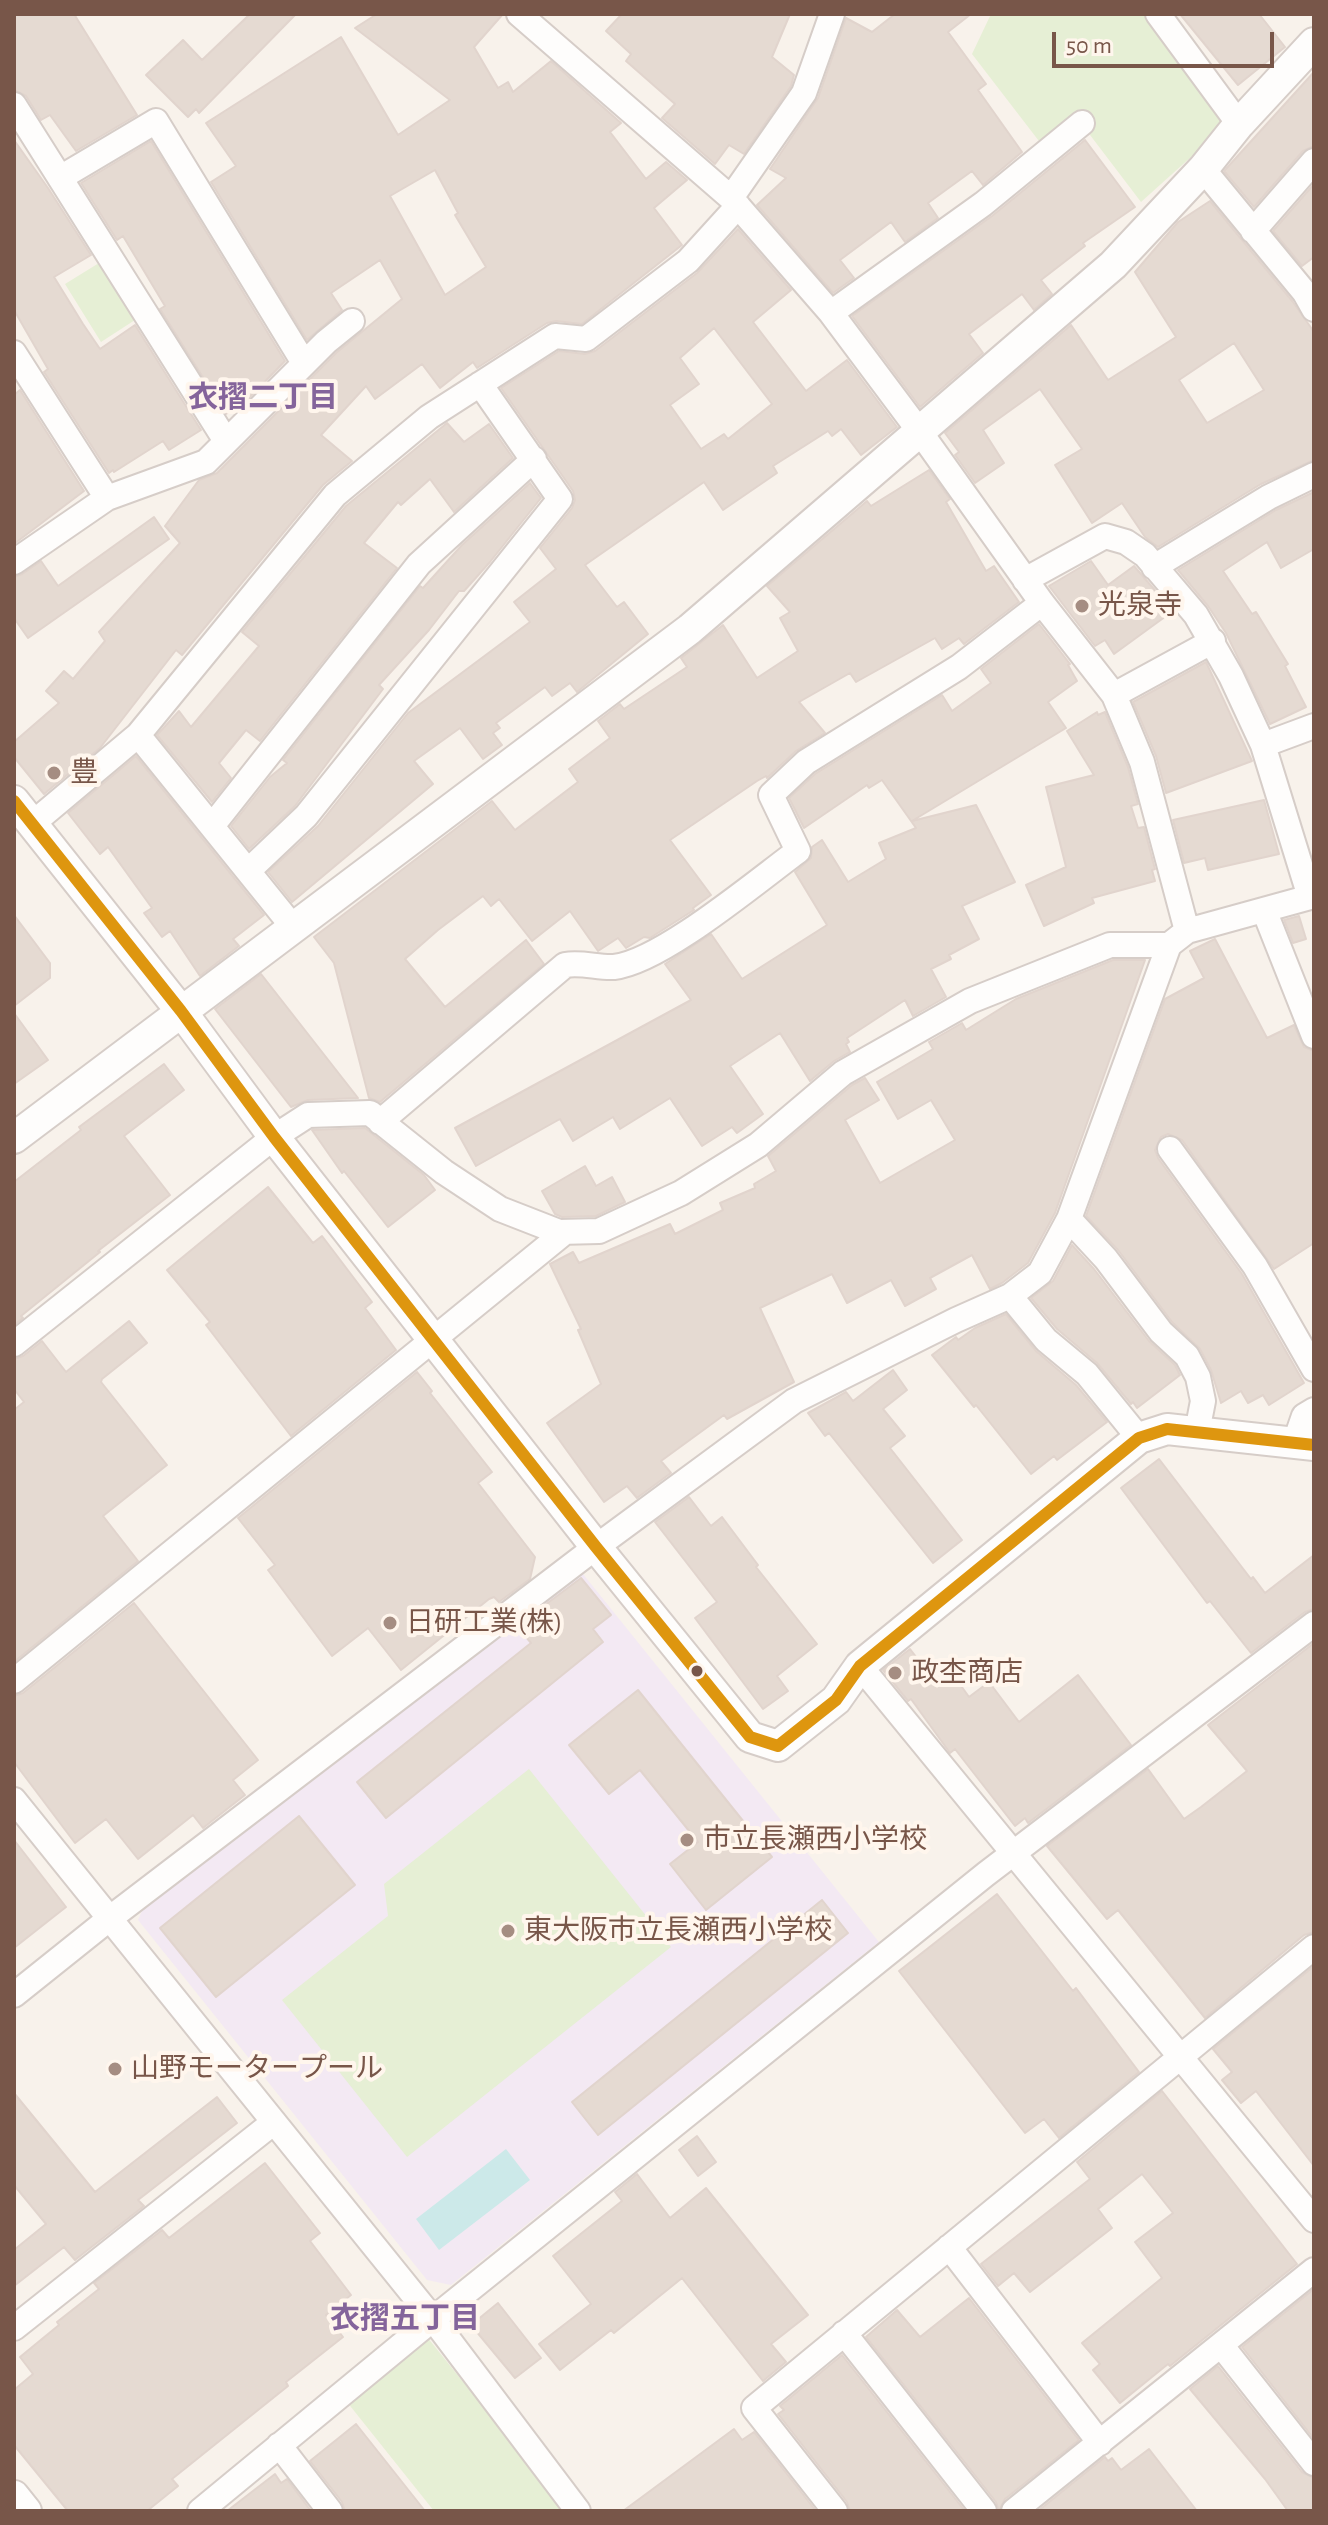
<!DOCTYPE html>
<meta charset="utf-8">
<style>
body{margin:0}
#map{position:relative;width:1328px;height:2525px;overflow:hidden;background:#f8f2eb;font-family:"Alegreya Sans",sans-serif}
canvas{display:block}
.frame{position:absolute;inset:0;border:16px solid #785649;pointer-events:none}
.scale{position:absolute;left:1052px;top:32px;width:222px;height:36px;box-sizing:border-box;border:4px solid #785649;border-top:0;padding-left:10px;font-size:24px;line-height:28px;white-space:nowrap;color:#785649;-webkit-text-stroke:6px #fff6ed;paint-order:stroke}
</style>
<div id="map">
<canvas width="1328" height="2525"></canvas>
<div class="frame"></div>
<div class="scale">50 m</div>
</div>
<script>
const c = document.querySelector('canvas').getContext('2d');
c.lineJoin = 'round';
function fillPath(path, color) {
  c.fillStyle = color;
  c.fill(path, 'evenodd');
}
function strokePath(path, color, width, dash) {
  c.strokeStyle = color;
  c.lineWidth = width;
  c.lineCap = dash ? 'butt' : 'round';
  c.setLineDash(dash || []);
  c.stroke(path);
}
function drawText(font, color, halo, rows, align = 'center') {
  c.font = font + ' "Alegreya Sans","Noto Sans JP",sans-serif';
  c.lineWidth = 8;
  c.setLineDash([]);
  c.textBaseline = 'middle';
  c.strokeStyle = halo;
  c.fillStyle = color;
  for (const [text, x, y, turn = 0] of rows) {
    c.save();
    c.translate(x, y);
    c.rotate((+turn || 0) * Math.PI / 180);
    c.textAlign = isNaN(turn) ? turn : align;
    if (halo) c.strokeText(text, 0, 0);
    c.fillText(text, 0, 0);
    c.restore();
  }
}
fillPath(new Path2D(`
 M572 1573 583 1574 879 1942 451 2285 427 2280 138 1920 144 1906Z`), '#f3e9f3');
fillPath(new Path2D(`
 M991 14H1146L1227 117 1221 130 1141 202 1087 131 1052 158 972 54Z
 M99 263 135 320 101 342 65 284Z
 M529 1769 671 1947 407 2157 282 2000 388 1916 384 1884Z
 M427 2337 567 2511H434L347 2402Z`), '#e6efd5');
fillPath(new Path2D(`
 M506 2149 530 2180 439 2250 416 2219Z`), '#cce9e9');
const building = new Path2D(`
 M14 14H74L137 115 76 151 50 115 41 120 26 96 14 90Z
 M250 14H296L199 113 196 109 188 117 146 75 183 40 202 60Z
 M377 14H503L474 47 498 88 508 82 513 92 551 61 621 123 610 132 646 179 666 162 687 180 654 208 682 245 582 324 556 321 547 323 477 368 473 362 440 388 422 364 375 399 366 386 321 435 352 461 323 485 182 655 176 650 100 748 44 794 14 757V742L59 703 46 691 64 671 73 679 105 641 99 632 180 543 165 526 199 480 217 473 336 353 402 299 380 260 331 293 342 310 307 340 211 182 236 166 206 123 341 37 398 135 450 100 355 28ZM435 170 458 213 455 215 486 267 445 295 390 196Z
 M622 14H790L772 57 794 75 791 86 744 154 729 145 715 164 662 118 675 104 626 61 631 54 606 31Z
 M895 14H971L948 32 986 84 978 90 1022 152 983 185 972 171 928 203 938 218 905 242 891 222 840 260 854 278 833 293 757 205 786 178 770 169 818 98 846 18 872 32Z
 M1180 14H1259L1285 47 1238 85Z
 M1314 72V146L1303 151 1254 207 1224 171Z
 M14 140 48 188 91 255 54 277 83 324 100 349 135 325 201 430 169 450 163 441 114 472 113 470 109 473 44 372 48 369 14 310Z
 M1085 140 1135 207 1083 243 1085 246 1041 280 1052 294 1034 310 1022 294 969 334 983 353 920 407 852 316 992 216Z
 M151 141 285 361 245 402 226 414 160 309 165 306 123 236 117 240 81 183Z
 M1314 184V257L1302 266 1273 231Z
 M1210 201 1293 302 1314 332V460L1261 484 1158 547 1145 537 1122 503 1092 523 1055 465 1082 449 1040 389 983 430 1004 463 975 483 955 455 959 452 945 433 1071 325 1108 380 1176 337 1135 272 1178 222ZM1234 343 1264 390 1207 423 1179 380Z
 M738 229 791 290 753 322 806 391 847 360 897 427 861 455 841 429 832 436 828 431 773 466 777 473 723 510 704 482 585 565 617 607 624 602 648 634 577 692 570 683 552 696 545 687 496 723 500 728 493 733 502 745 483 759 460 728 414 761 433 784 292 902 268 872 318 826 408 713 530 622 514 602 556 569 540 548 572 508 575 500 573 491 501 388 559 351 585 354 595 351 697 273ZM714 328 772 404 728 439 724 434 701 449 670 405 699 384 680 358Z
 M20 390 84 491 14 544V395Z
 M447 423 464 442 489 424 513 458 454 512 430 479 401 505 398 502 364 543 397 568 260 741 246 730 219 763 231 778 212 802 157 735 179 711 191 727 259 646 242 632 346 506Z
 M929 470 950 499 946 502 986 571 994 566 1019 602 964 644 959 638 942 649 935 638 856 682 850 673 799 702 825 733 796 751 767 778 766 776 757 781 670 840 711 895 693 908 694 910 650 938 644 937 626 948 618 938 598 951 570 911 532 941 499 899 491 906 483 896 438 930 405 959 445 1007 526 940 544 964 380 1102 369 1098 334 963 314 937 492 801 515 830 578 782 569 769 610 738 598 721 620 704 624 709 687 667 681 658 723 625 757 678 798 651 780 618 790 612 767 586 867 501 871 506Z
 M530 483 541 498 490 562 464 591H459L429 630 379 685 383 689 295 806 249 849 231 826 270 777 287 763 283 760 420 586 423 588 462 545Z
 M1314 492V549L1281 568 1267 542 1223 571 1252 614 1256 612 1288 664 1285 666 1306 707 1270 724 1226 633 1208 606 1178 570 1276 510Z
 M154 517 169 539 28 638 14 618V577L22 574 41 561 58 586Z
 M1091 561 1108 585 1134 566 1173 611 1114 654 1105 640 1095 646 1049 586Z
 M1039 624 1070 664 1068 665 1077 681 1048 702 1066 728 912 821 976 805 1015 882 962 906 979 939 949 955 951 959 931 969 946 997 913 1016 905 1000 847 1038 849 1042 846 1044 850 1052 834 1061 810 1081 780 1033 730 1066 763 1114 737 1133 732 1127 702 1146 670 1098 620 1129 613 1117 573 1141 560 1119 476 1166 455 1128 691 1000 665 964 711 934 742 979 827 925 795 872 811 858 812 847 822 840 848 882 886 859 879 843 916 828 882 780 869 788 867 785 804 828 789 798 815 774 942 695 952 711 991 683 981 669Z
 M1206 662 1252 761 1166 793 1156 756 1133 702Z
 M1097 712 1098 715 1105 712 1128 767 1138 804 1131 806 1138 828 1144 827 1155 869 1152 870 1155 881 1092 898 1094 903 1044 926 1026 885 1066 867 1046 787 1094 775 1067 731Z
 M136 756 264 915 233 939 239 946 200 976 170 931 162 937 144 913 152 908 108 847 100 854 68 813Z
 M1264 800 1279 854 1208 870 1205 858 1184 863 1173 820Z
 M14 915 50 963V978L14 1006Z
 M1299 916 1306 939 1293 943 1284 920Z
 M1215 939 1267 1038 1294 1025 1304 1047 1314 1051V1243L1274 1269 1182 1140 1168 1134 1161 1137 1155 1150 1158 1158 1242 1274 1304 1383 1269 1405 1263 1395 1248 1403 1241 1391 1221 1403 1211 1370 1200 1349 1172 1322 1118 1250 1086 1216 1165 999 1204 978 1190 951Z
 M1113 960H1145L1055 1213 1028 1263 1002 1283 990 1289 972 1255 930 1278 936 1289 905 1306 891 1280 847 1303 832 1274 760 1308 794 1382 727 1419 724 1415 661 1461 671 1473 637 1498 627 1486 604 1502 547 1423 601 1384 578 1330 581 1329 550 1264 573 1252 579 1263 670 1224 675 1234 723 1210 720 1203 755 1188 754 1184 776 1171 768 1156 852 1085 865 1078 879 1100 845 1120 880 1183 955 1140 931 1100 898 1119 877 1082 933 1049 929 1042 962 1023 966 1030 1016 999Z
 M261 974 358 1098 308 1100 291 1107 215 1009Z
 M14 1013 48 1060 14 1084Z
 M164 1064 184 1090 124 1136 170 1195 98 1251 100 1252 21 1316 23 1318 14 1325V1182L81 1130 79 1127Z
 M365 1128 424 1175 435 1190 388 1227 344 1171 342 1173 312 1130Z
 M585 1166 596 1186 612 1177 625 1202 596 1216 562 1217 555 1214 542 1191Z
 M268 1187 313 1243 322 1236 372 1302 365 1308 396 1350 291 1436 206 1325 210 1322 167 1270Z
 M1072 1245 1094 1269 1149 1341 1175 1365 1180 1375 1137 1408 1133 1402 1131 1404 1097 1363 1057 1329 1031 1298 1053 1281Z
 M1006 1314 1036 1351 1076 1385 1107 1422 1057 1460 1054 1456 1031 1474 976 1405 974 1407 932 1355 956 1337 958 1340 975 1328Z
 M129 1321 147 1343 102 1379 101 1382 167 1465 103 1516 138 1561 14 1662V1410L24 1402 14 1389V1359L23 1356 42 1341 66 1372Z
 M893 1370 907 1390 883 1409 905 1436 890 1448 962 1540 933 1563 829 1433 825 1436 808 1413 846 1392 853 1401Z
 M417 1372 432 1391 430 1393 492 1472 478 1483 535 1557 530 1579 499 1602 494 1597 489 1599 401 1670 368 1628 332 1656 268 1570 275 1565 238 1518Z
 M1159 1459 1251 1579 1253 1577 1265 1593 1314 1555V1609L1305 1612 1251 1653 1210 1601 1207 1603 1121 1488Z
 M689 1497 711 1526 722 1517 758 1565 756 1567 817 1644 777 1676 788 1691 763 1709 695 1618 717 1602 655 1522Z
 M581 1578 611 1615 593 1629 603 1642 386 1818 357 1782 531 1643 517 1626Z
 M134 1603 258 1760 233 1780 245 1795 203 1828 193 1815 138 1859 106 1819 75 1843 14 1762V1696L23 1693Z
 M1314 1643V1932L1304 1935 1205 2018 1118 1910 1107 1919 1047 1846 1148 1769 1184 1819 1201 1807 1247 1771 1208 1725Z
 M910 1649 937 1684 952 1673 969 1697 989 1682 1019 1722 1078 1675 1131 1745 1028 1823 1025 1818 1015 1826 955 1749 950 1753 911 1699 908 1701 883 1670Z
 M638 1690 772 1857 706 1910 670 1864 698 1842 640 1770 609 1794 569 1745Z
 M299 1816 355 1885 216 1997 160 1928Z
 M14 1840 66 1907 14 1948Z
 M997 1894 1073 1991 1076 1988 1139 2072 1059 2138 1044 2119 1025 2133 899 1971Z
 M822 1900 848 1933 598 2135 572 2102Z
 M1314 1966V2166L1256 2091 1241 2103 1222 2080 1232 2072 1213 2049Z
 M1162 2091 1297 2264 1170 2366 1168 2364 1120 2403 1093 2370 1100 2364 1082 2343 1162 2278 1135 2242 1173 2213 1142 2174 1098 2209 1112 2228 1030 2292 1014 2273 998 2286 981 2264 1090 2179 1077 2162Z
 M14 2093 95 2192 217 2097 237 2123 138 2200 144 2206 75 2260 64 2247 14 2286V2250L46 2224 14 2185Z
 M697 2136 716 2162 698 2176 679 2150Z
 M265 2163 320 2233 310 2241 351 2295 326 2315 343 2337 286 2382 288 2386 172 2479 178 2486 147 2511H68L14 2445V2390L33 2374 20 2357 59 2325 57 2322 99 2289 94 2283 162 2230 169 2238Z
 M637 2174 670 2218 706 2188 808 2315 771 2344 786 2362 763 2381 682 2278 614 2333 611 2330 560 2370 539 2344 591 2304 553 2256 622 2201 615 2192Z
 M1314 2289V2439L1242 2347Z
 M969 2298 1079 2440 1005 2499 999 2511 996 2502 866 2337 897 2310 920 2337Z
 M498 2303 541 2358 515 2378 471 2325Z
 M842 2355 965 2511H850L847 2502 778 2414 784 2410 780 2406Z
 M1218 2366 1302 2472 1314 2478V2511H1288L1265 2479 1190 2389Z
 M356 2424 383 2458 425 2511H345L342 2502 310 2461Z
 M734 2429 742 2440 754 2432 816 2511H623Z
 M1149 2449 1197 2511H1038L1105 2457 1108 2461 1112 2458 1121 2470Z
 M275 2474 281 2483 287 2479 311 2511H227Z`);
fillPath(building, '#e5dad2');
strokePath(building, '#e1d4cd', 2);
const minor = new Path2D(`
 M519 14 731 198 831 313 920 432 1042 603 1114 695 1142 762 1187 931
 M1158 14 1239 124
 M14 105 226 441
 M1203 169 1305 293 1314 309
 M60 178 156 121 304 363
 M731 198 804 93 832 14
 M1253 231 1314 161
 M831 313 983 204 1082 123
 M14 353 107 498
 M14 562 107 498 206 462 326 342 352 321
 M1154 567 1269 497 1314 475
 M1025 580 1105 536 1126 542 1145 555 1196 615 1231 676 1263 745 1314 726
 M1114 695 1213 641
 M138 735 293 927
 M1263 745 1310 897
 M32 824 138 735 335 495 429 417 555 336 586 339 688 261 738 206
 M212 826 419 564 534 459
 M248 871 306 816 560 499 480 384
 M1264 910 1314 1036
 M380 1122 565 965C582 962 598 968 614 967 661 962 757 881 798 851L771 795 806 762 959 667 1042 603
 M1170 1149 1255 1266 1314 1369
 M1069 1219 1106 1259 1161 1332 1187 1356 1198 1377 1203 1401 1197 1432
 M1010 1296 1046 1340 1087 1374 1139 1438
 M14 1344 274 1137 308 1115 370 1113 444 1172 500 1209 559 1232 599 1231 681 1193 758 1145 843 1073 970 1001 1110 945H1169
 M1295 1442 1304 1416 1314 1410
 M860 1666 1314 2220
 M14 1681 565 1232
 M14 1800 433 2319 578 2511
 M14 1995 109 1919 596 1547 794 1401 956 1320 1010 1296 1040 1273 1069 1219 1169 945 1187 931 1314 896
 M949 2247 1100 2443
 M14 2328 274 2122
 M844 2333 984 2511
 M1221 2345 1314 2463
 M279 2445 330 2511
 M200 2511 433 2319 986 1874 1314 1624
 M835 2511 754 2408 1314 1947
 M1014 2511 1314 2270`);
const tertiary = new Path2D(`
 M14 801 181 1011 274 1137 596 1547 750 1737 778 1746 836 1700 860 1666 1139 1438 1167 1429 1314 1445
 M14 1138 690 629 1113 265 1203 169 1239 124 1314 43
 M14 2496 26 2511`);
strokePath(minor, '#d6cdc8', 28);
strokePath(tertiary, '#d6cdc8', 34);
strokePath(minor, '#fefdfc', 24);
strokePath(tertiary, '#fefdfc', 30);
strokePath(new Path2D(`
 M14 801 181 1011 274 1137 596 1547 750 1737 778 1746 836 1700 860 1666 1139 1438 1167 1429 1314 1445`), '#de960f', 12);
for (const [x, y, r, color] of [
 [1082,606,8,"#a58d82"],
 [54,773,8,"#a58d82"],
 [390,1623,8,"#a58d82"],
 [697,1671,7,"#785649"],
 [895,1673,8,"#a58d82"],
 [687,1840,8,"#a58d82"],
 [508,1931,8,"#a58d82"],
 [115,2069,8,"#a58d82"]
]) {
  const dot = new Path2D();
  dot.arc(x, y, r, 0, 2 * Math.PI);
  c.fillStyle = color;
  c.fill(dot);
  strokePath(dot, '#fff6ed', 3);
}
drawText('28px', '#785649', '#fff6ed', [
 ["光泉寺",1098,606],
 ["豊",70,773],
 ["日研工業(株)",406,1623],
 ["政杢商店",911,1673],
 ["市立長瀬西小学校",703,1840],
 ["東大阪市立長瀬西小学校",524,1931],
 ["山野モータープール",131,2069]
], 'left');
drawText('bold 30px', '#84649b', '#fff6ed', [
 ["衣摺二丁目",263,398],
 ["衣摺五丁目",405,2319]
]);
</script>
